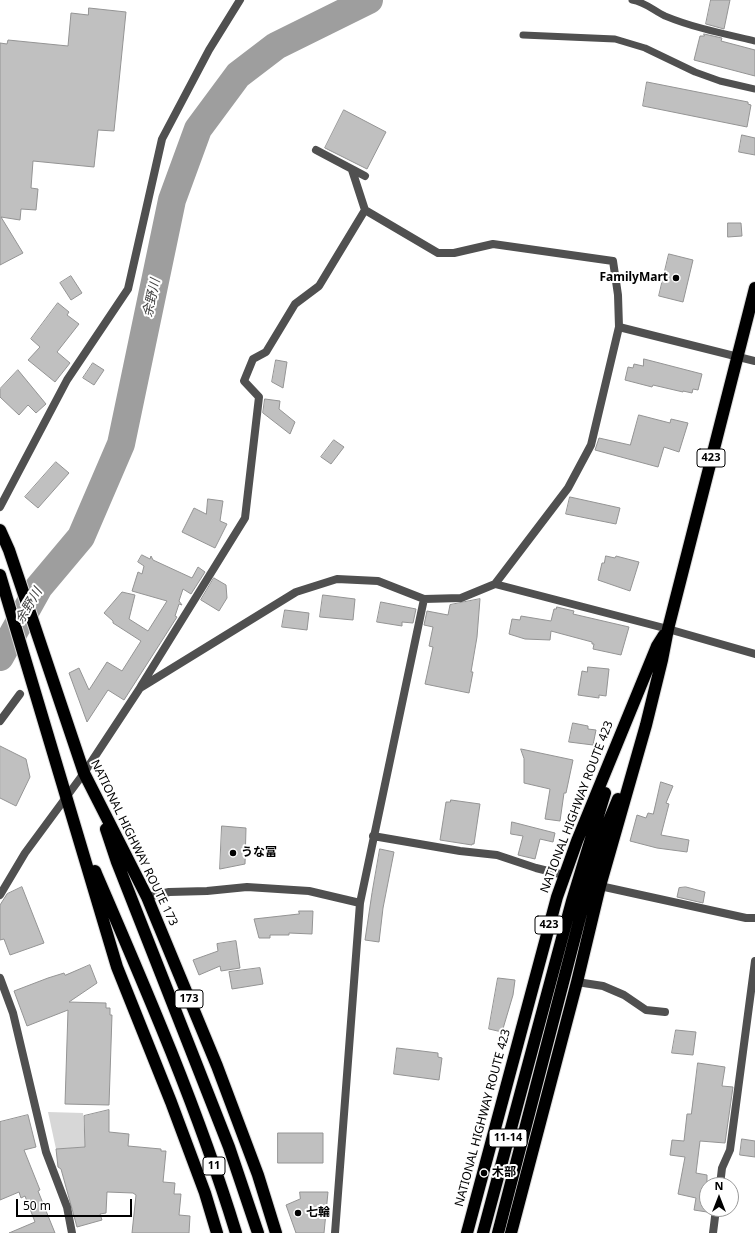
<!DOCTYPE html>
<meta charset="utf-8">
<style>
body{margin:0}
#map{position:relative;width:755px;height:1233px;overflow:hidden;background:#fff;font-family:"Noto Sans",sans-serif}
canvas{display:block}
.north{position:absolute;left:699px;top:1177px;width:40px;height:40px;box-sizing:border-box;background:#fff;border:1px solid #999;border-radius:50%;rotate:0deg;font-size:11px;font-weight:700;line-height:16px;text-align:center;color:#000}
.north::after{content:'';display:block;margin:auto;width:14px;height:18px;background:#000;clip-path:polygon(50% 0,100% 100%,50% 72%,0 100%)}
.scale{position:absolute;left:16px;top:1199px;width:116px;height:18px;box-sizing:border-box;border:2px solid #000;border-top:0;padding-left:5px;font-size:12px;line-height:14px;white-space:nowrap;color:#000;-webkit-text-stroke:3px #fff;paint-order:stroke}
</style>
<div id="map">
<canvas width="755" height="1233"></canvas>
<div class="north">N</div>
<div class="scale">50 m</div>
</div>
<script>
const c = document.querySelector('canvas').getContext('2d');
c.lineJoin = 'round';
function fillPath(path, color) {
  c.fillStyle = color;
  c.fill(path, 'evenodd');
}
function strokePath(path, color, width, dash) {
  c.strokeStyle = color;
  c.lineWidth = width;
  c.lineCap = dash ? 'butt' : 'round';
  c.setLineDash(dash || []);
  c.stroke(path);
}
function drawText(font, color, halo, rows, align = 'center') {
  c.font = font + ' "Noto Sans","Noto Sans JP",sans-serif';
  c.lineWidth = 4;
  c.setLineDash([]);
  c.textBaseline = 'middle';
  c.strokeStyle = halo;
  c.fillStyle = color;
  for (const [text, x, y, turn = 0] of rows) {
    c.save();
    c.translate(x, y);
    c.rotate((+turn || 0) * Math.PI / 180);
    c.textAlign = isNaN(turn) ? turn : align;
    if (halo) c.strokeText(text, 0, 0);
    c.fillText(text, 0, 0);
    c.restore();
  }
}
fillPath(new Path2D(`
 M48 1112 83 1113 85 1147 56 1149Z`), '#d7d7d7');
strokePath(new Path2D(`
 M0 657 39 587 81 537 121 444 172 200 198 129 238 75 276 46 369 0`), '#9e9e9e', 28);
const building = new Path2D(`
 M711 0H730L724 29 706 24Z
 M89 8 126 12 114 131 98 130 94 167 33 161 31 188 38 189 36 210 21 209 20 220 1 217 23 253 0 265V43L7 44 8 40 68 46 71 13 88 15Z
 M704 34 722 38 721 41 755 50V76L694 60 700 36H704Z
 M647 82 748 102V104L751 105 747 127 643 106Z
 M344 110 386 132 367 169 325 148Z
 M742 135 755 138V155L739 152Z
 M728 223H741L742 236 728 237Z
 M669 254 693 260 683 302 659 296Z
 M71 276 82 293 71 300 60 283Z
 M58 303 69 312 67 315 79 324 57 352 70 363 55 382 28 360 40 347 31 339Z
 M644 359 702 374 698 390 693 389 692 393 683 391V392L653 385 652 387 625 380 628 367 633 368 634 364 643 366Z
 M276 360 287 362 283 388 272 382Z
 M93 363 104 370 94 385 83 378Z
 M18 370 46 404 36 413 28 405 19 415 0 397V389Z
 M265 399 280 401 279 409 295 422 290 434 263 413Z
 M639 415 670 423 671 419 688 423 679 452 664 447 658 467 595 450 599 438 630 445Z
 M334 440 344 447 331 464 321 457Z
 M56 462 69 473 38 508 25 497Z
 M570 497 620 508 616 524 566 514Z
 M208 499 223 501 220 521 227 524 215 548 182 532 194 508 206 514Z
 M142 555 150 559 151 556 153 560 192 578 198 567 205 572 191 594 183 589 179 601 182 605 179 604 175 616 177 617 124 700 108 690 87 722 69 673 79 668 89 690 107 662 122 671 141 641 113 623V621L104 613 122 592 135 595 129 619 148 631 167 601 132 591 138 572 142 574 144 566 138 562Z
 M606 556 615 558 616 556 639 562 630 591 598 580 602 563H604Z
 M214 578 226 585 227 598 219 611 201 600Z
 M323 595 355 599 353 620 320 617Z
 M480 599 477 637 471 672H473L469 693 425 684 433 647 429 646 433 627 424 625 427 611 448 615 450 605Z
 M381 602 416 609 413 623 402 622V626L377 622Z
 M557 607 574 611 573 614 629 627 621 655 593 649 594 644H592V642L551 631 550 640 525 639 509 634 512 619 520 620 521 616 551 621 554 609H556Z
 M285 610 309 613 307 630 282 627Z
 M588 667 609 669 606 696 599 695V698L578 695 582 671 587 672Z
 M573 723 588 726V729L596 730 593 745 569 742Z
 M0 746 26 759 30 777 16 806 0 798Z
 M521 749 573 760 566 793H564L560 821 545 819 550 789 524 783V759Z
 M661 782 673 786 666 803 669 804 661 835 689 840 687 852 657 848 630 841 637 815 646 818 648 813 653 814Z
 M451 800 480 804 474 844H472V845L440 840 446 802H450Z
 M512 822 555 833 553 842 540 839 535 859 518 855 523 836 511 834Z
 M222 826 246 828 245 864 220 869Z
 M380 849 394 852 383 908 379 942 365 940 372 893Z
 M22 887 44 943 10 955 4 939 0 940V905L7 894Z
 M686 887 705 892 703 903 677 897 679 888Z
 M299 911H313L312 934 289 933V935H270V938H259L254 919 299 914Z
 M236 941 240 968 221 971 220 966 199 975 193 960 218 951 217 944Z
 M90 965 97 983 69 1002 106 1003V1008H110V1015H112L109 1105 65 1104 68 1010 27 1026 14 991 48 978 64 973 65 975Z
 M260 968 263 984 232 989 229 972Z
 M498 978 515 980 513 995 502 1032 489 1029Z
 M676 1030 696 1032 693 1055 672 1053Z
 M397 1048 438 1053V1057L442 1058 439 1080 394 1074Z
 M698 1063 725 1067 722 1086 733 1087 725 1143 700 1141 696 1173 707 1175V1212L694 1210 696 1198 678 1194 685 1157 670 1155 672 1140 684 1141 687 1114H691Z
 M109 1110V1132L129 1134 128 1146 161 1149V1151H166L163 1182 175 1183 174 1194H181L179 1215 190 1216 189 1233H132L136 1195 133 1193 107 1192 106 1213 100 1214 102 1220 77 1227 61 1169 58 1167 56 1149 85 1147 84 1116Z
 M28 1115 36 1147 24 1150 40 1190 38 1191 55 1233H9L35 1222 25 1196 21 1198 19 1192 0 1200V1122Z
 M278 1133H323V1163H278Z
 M742 1139 755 1141V1157L740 1155Z
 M300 1192H328L324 1233H296L286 1205 300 1199Z`);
fillPath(building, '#c0c0c0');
strokePath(building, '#949494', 1);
const highway = new Path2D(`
 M0 530 9 550 84 773 147 897 217 1066 258 1175 276 1233
 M0 575 117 967 171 1102 205 1193 217 1233
 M106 829 117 862 229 1147 258 1233
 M95 871C146 989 198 1109 236 1233
 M467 1233 557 897 577 841 657 646 664 635
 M483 1233 572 901 605 793
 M498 1233 584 902 603 835 618 799
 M511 1233 577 982 600 886 646 725 662 660 668 629 755 288`);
strokePath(highway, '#dbdbdb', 14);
strokePath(new Path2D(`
 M632 0C645 2 653 10 665 16 694 28 725 34 755 41
 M523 35 615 39 645 48 695 72 720 81 755 89`), '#505050', 7);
strokePath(new Path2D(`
 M316 150 365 176
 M619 327 755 361
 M0 507 67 380 128 289 162 139 209 50 240 0
 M495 584 668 629 755 654
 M141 686 245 518 259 397 244 381 253 359 266 352 295 304 319 286 365 210
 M0 721 20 694
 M373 836 460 851 497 855 536 868 564 875
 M600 886 746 918H755
 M0 895 25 853 84 773 140 688 296 592 337 579 378 581 424 599 461 598 495 584 568 488 591 445 619 327 618 295 613 261 493 244 454 253H438L365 210 352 170
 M147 897 169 892 207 891 247 887 309 891 360 903
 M0 978 13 1013 46 1152 67 1207 72 1233
 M577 982 603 986 624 995 646 1010 665 1012
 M720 1185 722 1168 730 1150 755 961
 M335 1233 360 903 424 599
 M713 1233 716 1209`), '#505050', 8);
strokePath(highway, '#000', 12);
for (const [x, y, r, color] of [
 [676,278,4,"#000"],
 [233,853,4,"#000"],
 [484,1173,4,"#000"],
 [298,1213,4,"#000"]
]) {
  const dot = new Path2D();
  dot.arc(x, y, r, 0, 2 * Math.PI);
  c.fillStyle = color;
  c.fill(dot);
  strokePath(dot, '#fff', 1.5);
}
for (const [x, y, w] of [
 [711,458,28],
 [549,925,28],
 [189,999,28],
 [508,1138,38],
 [214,1166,22]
]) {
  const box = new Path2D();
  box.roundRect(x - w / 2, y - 9, w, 18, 3);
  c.fillStyle = '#fff';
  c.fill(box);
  strokePath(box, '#000', 1);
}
drawText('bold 11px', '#000', null, [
 ["423",711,458],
 ["423",549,925],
 ["173",189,999],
 ["11-14",508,1138],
 ["11",214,1166]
]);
drawText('bold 12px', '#000', '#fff', [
 ["FamilyMart",668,278,"right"],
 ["うな富",241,853],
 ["木部",492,1173],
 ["七輪",306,1213]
], 'left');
drawText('12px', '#000', '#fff', [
 ["NATIONAL HIGHWAY ROUTE 423",577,807,-69],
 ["NATIONAL HIGHWAY ROUTE 173",134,843,64],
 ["NATIONAL HIGHWAY ROUTE 423",483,1118,-75]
]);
drawText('italic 13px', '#3f3f3f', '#fff', [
 ["余野川",152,298,-78],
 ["余野川",29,606,-59]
]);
</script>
